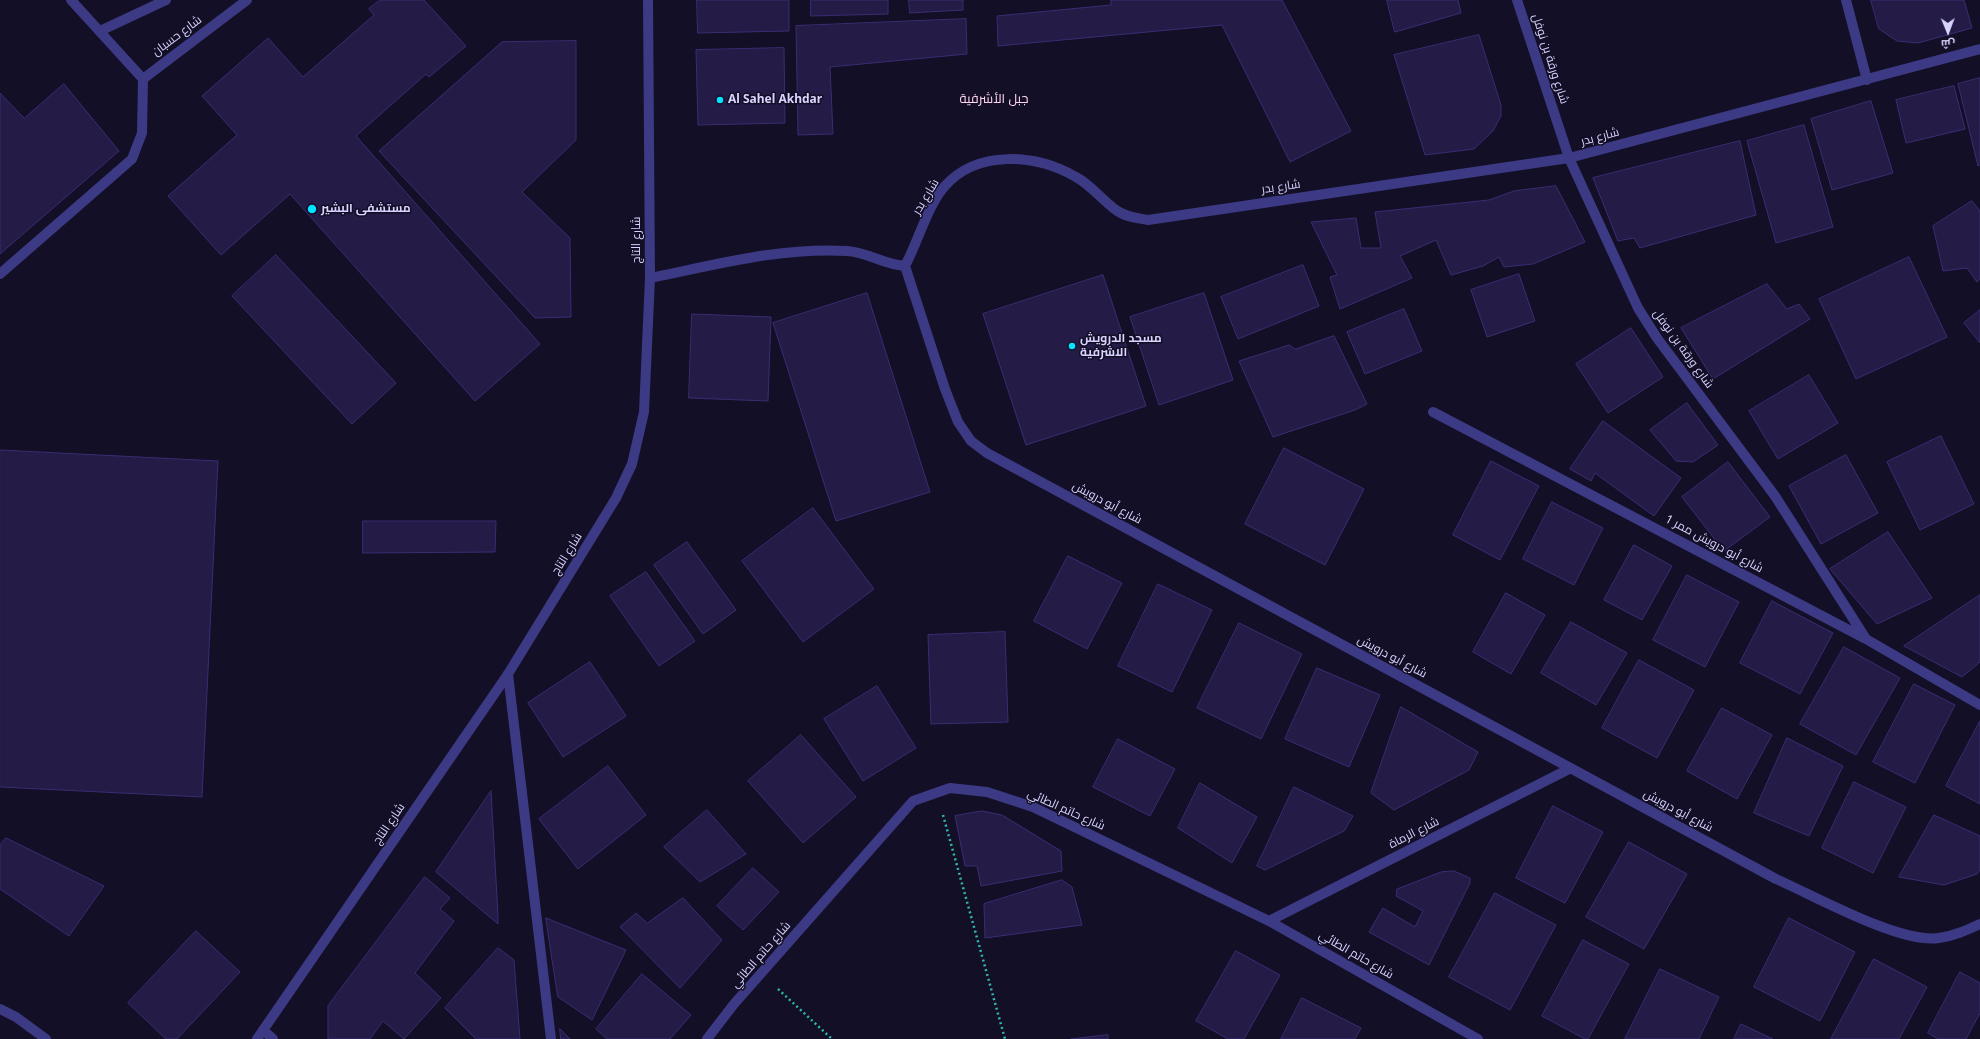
<!DOCTYPE html>
<meta charset="utf-8">
<style>
body{margin:0}
#map{position:relative;width:1980px;height:1039px;overflow:hidden;background:#130f26;font-family:"Noto Sans",Cairo,sans-serif}
canvas{display:block}
.north{position:absolute;left:1928px;top:12px;width:40px;height:40px;-webkit-text-stroke:3px #130f26;paint-order:stroke;rotate:179deg;font-size:11px;font-weight:700;line-height:16px;text-align:center;color:#d9d4ff}
.north::after{content:'';display:block;margin:auto;width:14px;height:18px;background:#d9d4ff;clip-path:polygon(50% 0,100% 100%,50% 72%,0 100%)}
</style>
<div id="map">
<canvas width="1980" height="1039"></canvas>
<div class="north">ش</div>
</div>
<script>
const c = document.querySelector('canvas').getContext('2d');
c.lineJoin = 'round';
function fillPath(path, color) {
  c.fillStyle = color;
  c.fill(path, 'evenodd');
}
function strokePath(path, color, width, dash) {
  c.strokeStyle = color;
  c.lineWidth = width;
  c.lineCap = dash ? 'butt' : 'round';
  c.setLineDash(dash || []);
  c.stroke(path);
}
function drawText(font, color, halo, rows, align = 'center') {
  c.font = font + ' "Noto Sans",Cairo,sans-serif';
  c.lineWidth = 3;
  c.setLineDash([]);
  c.textBaseline = 'middle';
  c.strokeStyle = halo;
  c.fillStyle = color;
  for (const [text, x, y, turn = 0] of rows) {
    c.save();
    c.translate(x, y);
    c.rotate((+turn || 0) * Math.PI / 180);
    c.textAlign = isNaN(turn) ? turn : align;
    if (halo) c.strokeText(text, 0, 0);
    c.fillText(text, 0, 0);
    c.restore();
  }
}
const building = new Path2D(`
 M380 0H424L466 46 429 77 426 74 356 136 540 344 475 401 290 194 221 255 168 196 237 135 202 96 268 38 303 77 374 15 369 9Z
 M697 0H789V31L698 33Z
 M811 0H888V14L811 16Z
 M909 0H963V10L910 13Z
 M1111 0H1282L1351 131 1290 162 1222 25 998 46 997 16 1111 5Z
 M1387 0H1458L1461 13 1395 32Z
 M1871 0H1964L1972 28 1918 43 1897 41 1879 29Z
 M966 19 967 54 830 67 833 134 798 135 796 26Z
 M1479 35 1501 105V116L1493 131 1474 149 1425 155 1394 55Z
 M576 41V140L522 192 570 238 571 317 535 318 379 151 502 42Z
 M784 48 785 123 698 125 696 50Z
 M1980 78V165L1978 166 1958 84Z
 M64 84 119 151 0 254V93L24 118Z
 M1954 86 1965 129 1906 143 1896 100Z
 M1871 101 1893 173 1832 190 1811 119Z
 M1804 125 1833 227 1776 243 1747 141Z
 M1740 141 1756 215 1640 248 1634 238 1618 241 1593 178Z
 M1556 186 1585 242 1533 264 1504 267 1499 257 1483 266 1451 275 1436 240 1400 256 1412 278 1340 309 1330 277 1337 275 1311 222 1356 218 1361 248H1381L1375 212 1489 200 1514 191Z
 M1972 201 1980 211V279L1977 282 1967 268 1943 271 1933 226Z
 M276 255 396 383 352 424 232 296Z
 M1909 257 1947 337 1856 379 1819 299Z
 M1303 265 1319 306 1238 339 1221 297Z
 M1519 274 1535 321 1487 337 1471 290Z
 M1103 275 1146 406 1026 445 983 314Z
 M1767 284 1787 309 1799 304 1810 319 1713 379 1681 328Z
 M867 293 930 492 836 521 773 323Z
 M1204 293 1233 380 1159 405 1130 317Z
 M1404 309 1422 351 1365 374 1347 332Z
 M1980 310V343L1964 323Z
 M692 314 771 317 768 401 689 398Z
 M1631 328 1663 377 1608 413 1576 364Z
 M1334 336 1367 404 1355 410 1273 437 1239 361 1289 345 1295 349Z
 M1809 375 1838 423 1778 459 1749 411Z
 M1687 403 1718 445 1693 462 1676 461 1650 430Z
 M1603 421 1681 478 1654 516 1595 473 1591 481 1570 469Z
 M1941 436 1974 504 1920 530 1887 462Z
 M1284 448 1364 489 1325 565 1245 524Z
 M0 450 218 461 202 797 0 787Z
 M1846 455 1878 513 1821 544 1789 486Z
 M1491 461 1539 486 1500 560 1453 535Z
 M1728 462 1770 517 1724 551 1682 497Z
 M1552 502 1603 528 1574 585 1523 559Z
 M813 508 874 589 803 642 742 561Z
 M363 521H496L495 552 363 553Z
 M1888 532 1932 598 1877 624 1830 569Z
 M687 542 736 610 703 634 654 565Z
 M1634 545 1672 566 1642 620 1604 600Z
 M1068 556 1122 583 1087 649 1034 621Z
 M646 572 695 641 659 666 610 596Z
 M1687 575 1739 602 1705 667 1653 640Z
 M1158 584 1212 610 1172 692 1118 666Z
 M1506 593 1545 615 1511 674 1473 652Z
 M1980 595V662L1962 677 1904 646Z
 M1772 601 1833 633 1800 694 1740 663Z
 M1571 622 1627 653 1596 705 1541 673Z
 M1239 623 1302 654 1261 739 1197 708Z
 M1005 632 1008 722 931 724 928 635Z
 M1844 647 1900 678 1856 755 1800 724Z
 M1639 660 1694 690 1657 758 1602 728Z
 M590 662 626 716 563 757 528 703Z
 M1317 668 1380 695 1349 767 1285 739Z
 M1914 684 1955 705 1915 783 1873 762Z
 M877 686 916 748 863 781 824 719Z
 M1401 707 1478 752 1469 770 1394 810 1371 793Z
 M1722 708 1772 735 1737 799 1687 771Z
 M1980 721V804L1946 786Z
 M801 735 856 797 803 843 748 781Z
 M1787 738 1843 766 1809 836 1754 813Z
 M1118 739 1175 769 1150 816 1093 787Z
 M608 766 646 815 578 869 539 819Z
 M1854 782 1906 807 1873 873 1822 848Z
 M1200 783 1257 817 1232 863 1178 828Z
 M1294 787 1353 816 1344 831 1265 870 1257 866Z
 M491 791 498 915V924L436 872Z
 M1553 806 1603 832 1565 903 1516 878Z
 M707 810 746 854 700 882 664 847Z
 M982 811 1002 815 1061 851 1062 871 981 886 977 866H965L955 816Z
 M1934 815 1980 836V870L1977 874 1944 885 1899 877Z
 M6 838 104 886 69 936 0 889V845Z
 M1629 842 1687 874 1644 949 1586 917Z
 M753 868 779 892 743 930 717 906Z
 M1454 871 1470 878V883L1429 965 1369 932 1383 908 1415 927 1423 911 1396 896 1397 889 1441 872Z
 M425 877 450 898 440 909 454 921 415 973 441 998 404 1039 383 1021 370 1039H328V1006Z
 M1062 880 1072 887 1082 925 985 938 984 904Z
 M1495 893 1556 925 1510 1010 1449 977Z
 M683 898 722 940 680 988 620 927 636 913 647 923Z
 M546 918 626 950 592 1020 558 997Z
 M1789 918 1855 952 1820 1021 1754 987Z
 M196 931 240 972 177 1039H166L128 1003Z
 M1583 940 1629 964 1588 1039H1585L1542 1016Z
 M498 948 514 960 520 1039H476L445 1008Z
 M1236 951 1280 975 1244 1039H1228L1196 1021Z
 M1874 959 1927 987 1899 1039H1831Z
 M1660 969 1719 997 1699 1039H1625Z
 M1960 972 1980 983V1013L1966 1039H1938L1928 1033Z
 M642 974 691 1015 670 1039H607L596 1029Z
 M1302 998 1361 1028 1355 1039H1281Z
 M1741 1024 1773 1039H1734Z
 M560 1029 570 1039H561Z
 M1108 1035V1039H1071Z`);
fillPath(building, '#241b47');
strokePath(building, '#3b2d73', 1);
strokePath(new Path2D(`
 M943 815 1005 1039
 M778 989 832 1039`), '#2fb8b0', 2.5, [2, 3]);
strokePath(new Path2D(`
 M1517 0 1569 158 1638 308 1657 338 1775 496 1866 639
 M1846 0 1867 80
 M100 31 166 0
 M143 79 247 0
 M905 266 945 389 958 422 971 441 987 453 1776 879C1815 896 1900 944 1939 938 1954 936 1967 930 1980 924
 M905 266C918 242 927 207 944 187 977 149 1036 154 1076 177 1091 185 1102 200 1116 210 1125 217 1137 218 1148 220L1569 158 1980 49
 M0 274 132 159 142 133 143 79 71 0
 M650 278C715 265 780 247 847 251 867 252 885 265 905 266
 M1433 412 1866 639 1980 705
 M508 674 551 1039
 M1269 921 1571 768
 M0 1009 16 1017 46 1039
 M263 1030 273 1039
 M707 1039 734 1004 913 801 950 788 987 792 1033 807 1269 921 1478 1039`), '#3d3a85', 10);
strokePath(new Path2D(`
 M257 1039 508 674 616 498 632 464 644 412 650 278 648 0`), '#3d3a85', 10);
for (const [x, y, r, color] of [
 [720,100,4,"#00e5ff"],
 [312,209,5,"#00e5ff"],
 [1072,346,4,"#00e5ff"]
]) {
  const dot = new Path2D();
  dot.arc(x, y, r, 0, 2 * Math.PI);
  c.fillStyle = color;
  c.fill(dot);
  strokePath(dot, '#130f26', 1.5);
}
drawText('12px', '#d9d4ff', '#130f26', [
 ["شارع حسبان",177,36,-37],
 ["شارع ورقة بن نوفل",1550,59,72],
 ["شارع بدر",1600,137,-15],
 ["شارع بدر",1281,187,-8],
 ["شارع بدر",926,197,-59],
 ["شارع التاج",637,240,-90],
 ["شارع ورقة بن نوفل",1683,349,54],
 ["شارع أبو درويش",1107,503,28],
 ["شارع أبو درويش ممر 1",1714,544,28],
 ["شارع التاج",567,554,-58],
 ["شارع أبو درويش",1392,657,28],
 ["شارع حاتم الطائي",1066,810,24],
 ["شارع أبو درويش",1678,811,28],
 ["شارع التاج",389,824,-56],
 ["شارع الرماة",1414,833,-27],
 ["شارع حاتم الطائي",761,955,-49],
 ["شارع حاتم الطائي",1356,955,30]
]);
drawText('bold 12px', '#d9d4ff', '#130f26', [
 ["Al Sahel Akhdar",728,100],
 ["مستشفى البشير",321,209],
 ["مسجد الدرويش",1080,339],
 ["الاشرفية",1080,353]
], 'left');
drawText('13px', '#ffd6f0', '#130f26', [
 ["جبل الأشرفية",994,99]
]);
</script>
